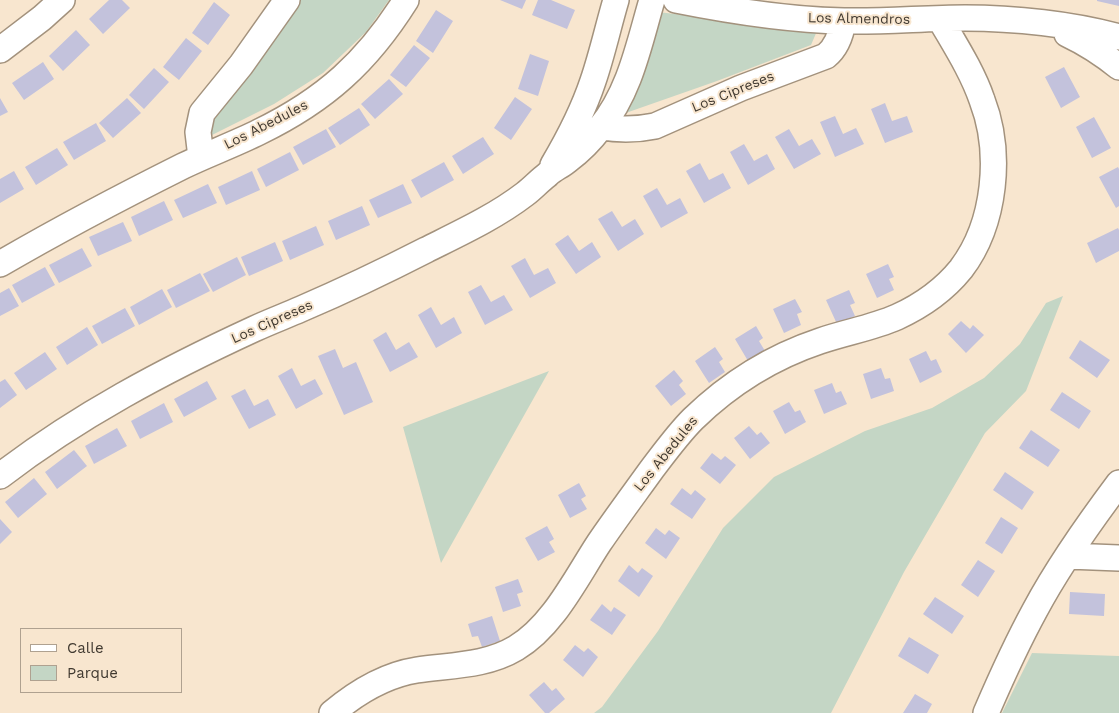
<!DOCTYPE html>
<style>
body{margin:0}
#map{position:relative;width:1119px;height:713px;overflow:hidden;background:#f8e6cf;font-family:"Work Sans",sans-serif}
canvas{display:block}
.legend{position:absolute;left:20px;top:628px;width:162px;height:65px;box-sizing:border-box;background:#f8e6cf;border:1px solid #afa190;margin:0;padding:6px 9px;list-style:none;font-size:15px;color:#413a31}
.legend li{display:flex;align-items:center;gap:10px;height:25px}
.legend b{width:25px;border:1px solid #afa190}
</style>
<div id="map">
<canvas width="1119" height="713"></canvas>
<ul class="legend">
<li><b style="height:6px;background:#fff"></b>Calle</li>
<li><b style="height:14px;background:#c4d6c5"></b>Parque</li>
</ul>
</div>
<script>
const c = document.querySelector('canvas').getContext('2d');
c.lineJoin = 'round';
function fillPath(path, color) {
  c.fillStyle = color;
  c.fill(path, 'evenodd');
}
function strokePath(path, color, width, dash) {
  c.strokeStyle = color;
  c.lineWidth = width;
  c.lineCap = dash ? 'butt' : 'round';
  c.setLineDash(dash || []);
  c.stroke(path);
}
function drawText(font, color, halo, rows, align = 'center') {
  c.font = font + ' "Work Sans",sans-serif';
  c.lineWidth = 4;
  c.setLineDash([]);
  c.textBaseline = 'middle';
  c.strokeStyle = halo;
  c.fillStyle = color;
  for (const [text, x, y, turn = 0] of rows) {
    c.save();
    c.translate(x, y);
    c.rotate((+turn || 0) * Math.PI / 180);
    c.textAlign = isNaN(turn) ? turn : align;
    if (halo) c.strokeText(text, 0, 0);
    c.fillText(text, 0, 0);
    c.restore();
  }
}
fillPath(new Path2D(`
 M299 0H389L366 32 323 73 274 104 210 136 213 116 291 14Z
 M658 12 817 31 811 45 717 81 620 115Z
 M1063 296 1026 391 985 433 904 572 831 713H594L602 707 658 631 723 528 774 477 865 431 932 408 984 378 1020 344 1046 303Z
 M549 371 441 563 403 427Z
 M1032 653 1119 656V713H1002Z`), '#c4d6c5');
fillPath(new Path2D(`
 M109 0H122L130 8 103 34 89 19Z
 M500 0H526L522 9Z
 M538 0H551L575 10 567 29 532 15Z
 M1097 0H1119V6L1097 1Z
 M214 2 230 15 208 45 192 33Z
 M436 10 453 21 433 53 416 41Z
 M76 30 90 45 63 71 49 56Z
 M186 38 202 51 179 80 163 67Z
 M414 45 430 58 406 87 390 75Z
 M530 54 549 61 538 96 518 89Z
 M43 62 54 79 24 100 12 83Z
 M1064 67 1080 97 1061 108 1045 77Z
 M154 68 169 82 144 109 129 95Z
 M389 79 403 94 375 119 361 104Z
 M515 97 532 109 511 140 494 128Z
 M0 98 8 112 0 116Z
 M127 98 141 113 113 138 99 123Z
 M885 103 892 121 907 116 913 132 885 143 871 109Z
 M359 108 370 125 340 145 328 128Z
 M835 116 843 134 856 128 864 144 835 157 820 122Z
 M1094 117 1111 148 1092 158 1076 127Z
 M96 123 106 141 74 160 63 142Z
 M326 129 336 147 303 165 293 147Z
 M789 129 799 146 812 139 821 154 794 169 775 137Z
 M483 137 494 154 463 174 452 156Z
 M744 144 754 161 767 154 775 169 748 185 730 152Z
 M57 148 68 165 36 185 25 167Z
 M290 152 299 170 266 187 257 169Z
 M444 162 454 180 421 198 411 180Z
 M700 163 709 180 723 173 731 188 704 203 686 171Z
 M1118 167 1119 169V206L1116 208 1099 177Z
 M14 171 24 189 0 203V179Z
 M252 171 260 190 226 205 218 187Z
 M208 184 217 203 183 218 174 200Z
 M403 184 412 203 378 218 369 200Z
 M657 188 667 205 680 198 688 213 661 228 643 196Z
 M164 201 173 220 139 236 131 217Z
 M362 206 370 225 336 240 328 221Z
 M612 211 622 227 635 219 644 234 618 251 598 219Z
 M123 222 132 241 98 256 89 237Z
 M316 226 324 245 290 260 282 241Z
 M1118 228 1119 230V251L1096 263 1087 243Z
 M568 235 579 251 592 242 601 257 576 274 555 244Z
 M275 242 283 261 249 276 241 257Z
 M82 248 92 266 59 283 49 265Z
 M237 257 246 275 213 292 203 274Z
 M525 258 534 275 548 268 556 283 530 298 511 266Z
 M888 264 894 277 889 279 894 290 877 298 866 274Z
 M45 267 55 285 22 303 12 285Z
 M200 273 210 291 176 308 167 290Z
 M481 285 491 302 504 295 513 310 485 325 468 292Z
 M9 288 19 306 0 316V293Z
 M162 289 172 307 139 325 130 307Z
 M849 290 855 303 850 305 855 316 837 324 826 300Z
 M795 299 802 312 797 314 801 325 784 333 773 309Z
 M431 307 441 325 454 317 462 333 436 348 418 315Z
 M125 308 135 326 102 344 92 326Z
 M961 321 970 329 973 325 984 335 966 353 948 334Z
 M756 326 763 338 759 341 765 351 748 361 735 339Z
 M87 327 98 345 67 365 56 347Z
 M386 332 396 350 409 342 418 357 390 372 373 340Z
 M1080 340 1110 360 1097 378 1069 358Z
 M715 347 723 359 719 362 725 372 709 383 695 361Z
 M335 349 343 368 356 362 373 402 344 415 318 356Z
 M926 351 931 361 936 359 942 372 920 383 909 359Z
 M45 352 57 369 26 390 14 373Z
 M292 368 301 386 315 379 323 394 296 409 278 376Z
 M881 368 885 379 890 378 894 391 871 399 863 374Z
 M674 370 683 381 679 385 686 394 671 406 655 386Z
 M5 379 17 395 0 408V382Z
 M207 381 217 399 184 417 174 399Z
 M832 383 836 393 841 391 847 404 824 414 814 390Z
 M245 389 254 406 268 399 276 415 249 429 231 396Z
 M1062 392 1091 411 1079 429 1050 410Z
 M789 402 795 412 800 410 806 422 785 434 773 411Z
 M164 403 173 422 140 439 131 421Z
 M749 426 757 435 761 432 770 443 750 459 734 438Z
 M117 428 127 446 94 464 85 446Z
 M1031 430 1060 450 1048 467 1019 448Z
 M74 450 87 466 57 489 45 472Z
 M712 453 721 460 725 456 736 465 720 484 700 468Z
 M1005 472 1034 492 1022 510 993 490Z
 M34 478 47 494 18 518 5 502Z
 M579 483 586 496 581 499 587 509 570 518 558 495Z
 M682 488 691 495 695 490 706 499 692 519 670 504Z
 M1001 517 1018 528 1002 554 985 543Z
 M0 519 12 532 0 544Z
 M547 526 554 539 549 542 555 552 538 561 525 538Z
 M656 528 665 535 669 530 680 538 666 559 645 543Z
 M978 560 995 571 978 597 961 585Z
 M629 565 638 573 642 568 653 576 639 597 618 581Z
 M518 579 523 592 517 594 521 606 503 612 495 587Z
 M1070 592 1105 594 1104 616 1069 614Z
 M935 597 964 616 952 634 923 614Z
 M602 604 611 612 614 607 626 615 612 635 590 620Z
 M492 616 500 641 482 647 478 636 472 637 468 624Z
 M909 637 939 655 928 674 898 656Z
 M575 645 584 652 588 648 598 657 583 677 563 660Z
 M544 682 552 691 556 688 565 699 549 713H545L529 695Z
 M915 694 932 704 927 713H903Z`), '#c3c2dc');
const street = new Path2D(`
 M676 0C731 11 788 20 844 21 885 22 925 18 965 18 1014 18 1072 24 1119 37
 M1067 34C1086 43 1103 54 1119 67
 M0 50 42 18 62 0
 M601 127C620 130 636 130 655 126L741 88 826 56C837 47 841 35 843 21
 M202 157 200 149 198 132 202 113 241 65 287 0
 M553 165C569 138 583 111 593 81 602 55 608 27 616 0
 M0 264C60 229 121 197 183 166 208 154 235 144 259 132 325 100 367 62 406 0
 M0 476C78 416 165 370 254 329 269 322 285 316 301 309 343 291 385 271 426 250 460 233 495 217 525 194 533 188 539 181 547 175 553 169 561 166 568 160 580 151 591 140 600 128 630 92 639 44 652 0
 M1068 556 1119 558
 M332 713C357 692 385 675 417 670 451 665 486 666 516 648 553 626 576 578 599 543 616 518 634 494 652 469 665 452 678 434 693 419 729 384 772 357 820 341 846 332 872 328 897 317 921 306 944 290 961 269 996 223 1002 152 982 100 972 71 955 45 940 19
 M986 713C1001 678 1017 643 1035 610 1059 565 1089 523 1119 483`);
strokePath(street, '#a3927d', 28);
strokePath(street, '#fff', 25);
drawText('14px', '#413a31', '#f8e6cf', [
 ["Los Almendros",859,19,1],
 ["Los Cipreses",733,92,-22],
 ["Los Abedules",266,125,-27],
 ["Los Cipreses",272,322,-24],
 ["Los Abedules",666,454,-51]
]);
</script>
